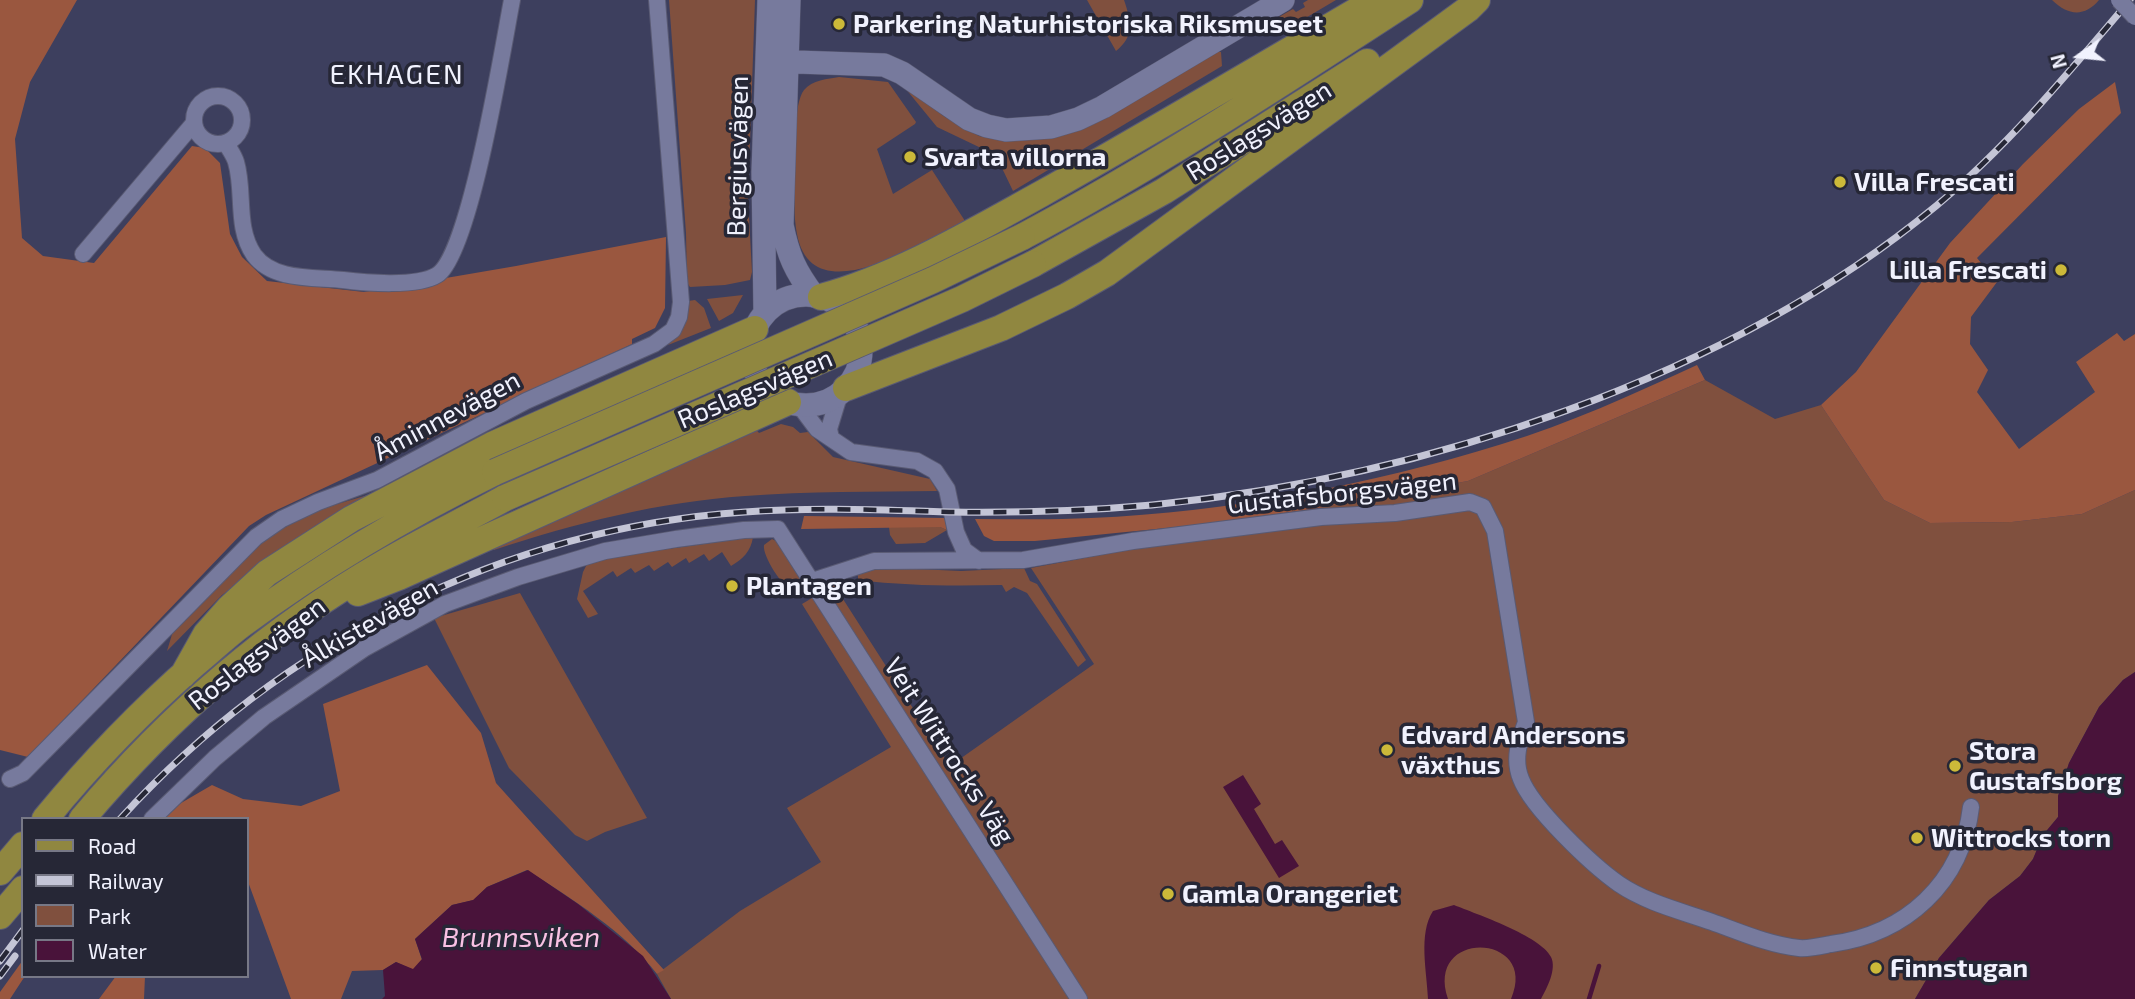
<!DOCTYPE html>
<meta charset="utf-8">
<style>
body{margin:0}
#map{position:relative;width:2135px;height:999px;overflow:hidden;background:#3d3f5e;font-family:"Exo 2",sans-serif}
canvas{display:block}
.legend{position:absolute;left:21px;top:817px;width:228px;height:161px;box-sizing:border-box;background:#262736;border:2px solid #777886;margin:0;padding:9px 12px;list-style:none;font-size:21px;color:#f1f2fe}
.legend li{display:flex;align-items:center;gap:14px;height:35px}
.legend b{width:35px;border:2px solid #777886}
.north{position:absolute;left:2044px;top:21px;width:70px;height:70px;-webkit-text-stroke:5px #262736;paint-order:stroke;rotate:255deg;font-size:19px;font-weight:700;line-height:28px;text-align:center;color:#f1f2fe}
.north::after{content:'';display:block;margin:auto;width:24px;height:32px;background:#f1f2fe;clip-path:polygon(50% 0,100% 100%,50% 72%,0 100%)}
</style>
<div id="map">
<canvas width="2135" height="999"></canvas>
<ul class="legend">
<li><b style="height:9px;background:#908740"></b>Road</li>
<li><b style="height:9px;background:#c4c5d6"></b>Railway</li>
<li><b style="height:19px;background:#80503e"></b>Park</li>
<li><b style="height:19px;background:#49133a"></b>Water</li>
</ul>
<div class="north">N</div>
</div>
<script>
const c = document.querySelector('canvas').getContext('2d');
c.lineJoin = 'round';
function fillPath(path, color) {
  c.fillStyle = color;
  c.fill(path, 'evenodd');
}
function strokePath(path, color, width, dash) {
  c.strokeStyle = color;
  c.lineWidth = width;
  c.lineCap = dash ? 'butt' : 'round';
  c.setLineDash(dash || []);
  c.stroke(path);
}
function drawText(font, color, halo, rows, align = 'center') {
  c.font = font + ' "Exo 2",sans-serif';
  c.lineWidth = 7;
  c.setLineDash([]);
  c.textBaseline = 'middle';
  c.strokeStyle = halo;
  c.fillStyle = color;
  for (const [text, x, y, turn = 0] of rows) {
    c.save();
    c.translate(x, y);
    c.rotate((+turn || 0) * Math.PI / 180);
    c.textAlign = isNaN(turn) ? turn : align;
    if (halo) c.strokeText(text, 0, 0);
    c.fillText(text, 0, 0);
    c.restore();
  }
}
fillPath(new Path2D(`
 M669 0H755L748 198 752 272 750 280 725 285 690 287 687 283 686 233Z
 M1087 0H1124C1131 21 1135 36 1116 51Z
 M1308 0H1336L1292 26 1287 25 1283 20 1277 23V18L1293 9 1296 12 1305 7 1303 3Z
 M2052 0H2099C2085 17 2068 16 2052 0Z
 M1215 52H1221L1222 66 1013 191 1001 166 985 155 981 148 937 127 905 88 945 117 979 136 1007 141 1051 138Z
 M839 77 888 82 916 122 915 124 877 149 893 194 932 170 965 221C924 241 812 316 797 234 793 215 795 194 795 175 795 156 793 104 804 90 812 80 828 79 839 77Z
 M743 295 733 313 719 321 707 299Z
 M695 300 704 308 711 328 668 345 676 336 688 301Z
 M1705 380 1775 419 1821 405 1884 500 1930 523 2012 522 2082 514 2135 490V672L2123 680 2099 707 2069 763 2058 796V817L2043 835 2033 859 2020 876 1989 900 1939 958 1915 999H671L657 974 740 911 821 862 787 808 891 747 802 604 834 585 950 766 1094 664 1031 568 1164 543 1305 525 1319 508 1468 481Z
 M781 424 793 427 800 433 808 432 833 457 930 479 937 491C873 492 808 491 745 496 659 502 575 523 494 550L490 544 754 427 759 433Z
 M388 489 292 546 222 595 167 651 173 631 237 565 271 534 324 508Z
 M889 527H940L947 530 925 543 896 544 890 535Z
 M753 537C751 551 743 559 731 566L722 552 709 561 704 554 689 563 686 558 672 567 668 562 654 571 649 565 635 573 631 568 617 577 613 571 583 591 598 614 588 618 577 599 583 572 589 560Z
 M772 539 776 541 802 582 803 586 799 592 793 593C783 587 762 556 764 545Z
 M872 567 961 571 1024 568 1030 581 1037 584 1086 660 1078 667 1027 593 1014 587 1006 592 1002 585C953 586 907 586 858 580V570Z
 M520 593 647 818 605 832 587 841 575 835 509 768 434 618Z`), '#80503e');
fillPath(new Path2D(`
 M0 0H77L30 82 15 139 22 238 43 256 94 263 192 146 205 148 220 163 230 234 242 257 267 281 364 292 516 266 666 237 665 308 655 328 632 339V344L266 515 249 526 28 757 0 750Z
 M2115 82 2121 113 1977 258 1997 282 1971 317 1970 344 1988 370 1977 392 2019 449 2095 392 2076 362 2117 333 2124 341 2135 334V490L2082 514 2012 522 1930 523 1884 500 1821 405 1856 372 1950 243 2023 164 2079 109Z
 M1697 365 1705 380 1468 481 1319 508 1207 524 1035 541H994L984 536 975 519C1014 519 1053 520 1091 518 1229 512 1370 485 1502 444 1569 424 1633 394 1697 365Z
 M804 516 946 518 947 530 940 527 801 529Z
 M427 665 481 733 496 783 664 970 657 974C624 931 573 900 527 870L487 887 474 900 452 905 415 939 422 960 413 970 396 962 383 970 352 971 341 999H291L247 879V819H160L169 810 212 785 243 799 301 806 340 791 323 704Z
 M23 960V976H25L10 999H0V992Z
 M116 976H145L144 999H99Z`), '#9a573f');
fillPath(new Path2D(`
 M2135 672V999H1915L1939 958 1989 900 2020 876 2033 859 2043 835 2058 817V796L2069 763 2099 707 2123 680Z
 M1243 775 1261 804 1254 809 1275 844 1282 840 1299 866 1279 878 1223 787Z
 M528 870 578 904 643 956 671 999H382L385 996 383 970 396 962 413 969 422 959 415 939 452 905 473 900 487 887Z
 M1454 905C1476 914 1541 936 1551 957 1557 969 1547 988 1541 999H1511C1540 933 1424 928 1448 999H1428C1427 972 1418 934 1433 911Z`), '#49133a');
strokePath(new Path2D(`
 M1589 999 1599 966`), '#49133a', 4.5);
const street = new Path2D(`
 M194 120a24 24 0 1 1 48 0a24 24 0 1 1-48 0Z
 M226 143C229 149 234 155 236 162 245 192 235 227 254 255 273 281 313 277 343 280 366 283 418 287 437 275 470 255 503 46 512 0
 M83 254 194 123
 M799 405 817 429 851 452 917 461 935 471 947 489 956 532 964 550 979 561
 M831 438 829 429 840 393
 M812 581 874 561 1023 560 1133 541 1321 517 1395 513 1470 502 1483 507 1495 531 1526 722C1519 741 1513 760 1521 779 1532 808 1592 865 1619 884 1647 903 1681 911 1712 922 1740 932 1769 945 1799 948 1809 949 1821 946 1831 944 1906 934 1962 883 1971 807
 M10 779 23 773 256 537 282 519 318 502 377 480 526 401 654 344 673 330 679 317 681 302 657 0
 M152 819 215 758 264 717 365 648 445 604 518 577 605 551 676 539 744 530 778 529 1079 999`);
const secondary = new Path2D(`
 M789 0 782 225C788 255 795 271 814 296
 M767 61 884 65 902 73 969 119 987 126 1006 130 1051 127 1078 119 1103 107 1283 0
 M751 350a55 55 0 1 1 110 0a55 55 0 1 1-110 0Z
 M765 313 763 172 769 0`);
const primary = new Path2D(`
 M1022 237C1156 166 1282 83 1410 0
 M1033 264 1164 191 1367 62
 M821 297C896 277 972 232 1041 194 1153 131 1264 65 1375 0
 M846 388 1001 328 1067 296 1107 273 1468 9 1477 0
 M358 593 399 577 788 402
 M183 675 206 634 229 608 267 573 351 519 492 445 755 329
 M45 819C91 763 141 711 196 663 211 651 225 637 241 625 321 566 406 516 495 472
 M82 819C167 718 269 629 384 563 423 540 465 520 505 498
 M0 872 23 845
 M0 916 23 889`);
strokePath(street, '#595a73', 18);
strokePath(secondary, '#595a73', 24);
strokePath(primary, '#595a73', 28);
strokePath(street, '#777a9d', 16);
strokePath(secondary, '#777a9d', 23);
strokePath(primary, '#908740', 26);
const rail = new Path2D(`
 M120 819C281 642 505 528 745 512 813 507 881 510 949 512 1017 513 1085 511 1152 505 1421 478 1726 380 1936 206 2009 145 2069 72 2130 0
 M0 961 23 930
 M0 976 15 956`);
strokePath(rail, '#c4c5d6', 7);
strokePath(rail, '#262736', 4.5, [13]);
const streetBridge = new Path2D(`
 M2119 0 2135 17`);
const primaryBridge = new Path2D(`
 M495 472 933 280 1022 237
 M505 498 962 299 1033 264`);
strokePath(streetBridge, '#595a73', 18, []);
strokePath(primaryBridge, '#595a73', 28, []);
strokePath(streetBridge, '#777a9d', 16);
strokePath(primaryBridge, '#908740', 26);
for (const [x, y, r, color] of [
 [839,24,7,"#ccb939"],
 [910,157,7,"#ccb939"],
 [1840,182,7,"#ccb939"],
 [2061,270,7,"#ccb939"],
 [732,586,7,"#ccb939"],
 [1387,750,7,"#ccb939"],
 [1955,766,7,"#ccb939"],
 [1917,838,7,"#ccb939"],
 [1168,894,7,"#ccb939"],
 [1876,968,7,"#ccb939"]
]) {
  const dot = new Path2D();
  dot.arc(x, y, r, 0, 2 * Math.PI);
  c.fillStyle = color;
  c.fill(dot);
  strokePath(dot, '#262736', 2.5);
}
drawText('bold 26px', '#f1f2fe', '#262736', [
 ["Parkering Naturhistoriska Riksmuseet",853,24],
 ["Svarta villorna",924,157],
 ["Villa Frescati",1854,182],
 ["Lilla Frescati",2047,270,"right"],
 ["Plantagen",746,586],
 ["Edvard Andersons",1401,735],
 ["växthus",1401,765],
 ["Stora",1969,751],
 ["Gustafsborg",1969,781],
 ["Wittrocks torn",1931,838],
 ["Gamla Orangeriet",1182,894],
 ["Finnstugan",1890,968]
], 'left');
drawText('26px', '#f1f2fe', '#262736', [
 ["Roslagsvägen",1259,131,-32],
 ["Bergiusvägen",738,156,-89],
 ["Roslagsvägen",755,389,-23],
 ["Åminnevägen",447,416,-28],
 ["Gustafsborgsvägen",1342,493,-6],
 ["Ålkistevägen",370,623,-30],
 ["Roslagsvägen",257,654,-38],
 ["Veit Wittrocks Väg",949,751,57]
]);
c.letterSpacing = '2px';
drawText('28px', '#f1f2fe', '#262736', [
 ["EKHAGEN",397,75]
]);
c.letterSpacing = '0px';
drawText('italic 28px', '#f8c1e3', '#262736', [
 ["Brunnsviken",521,938]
]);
</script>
